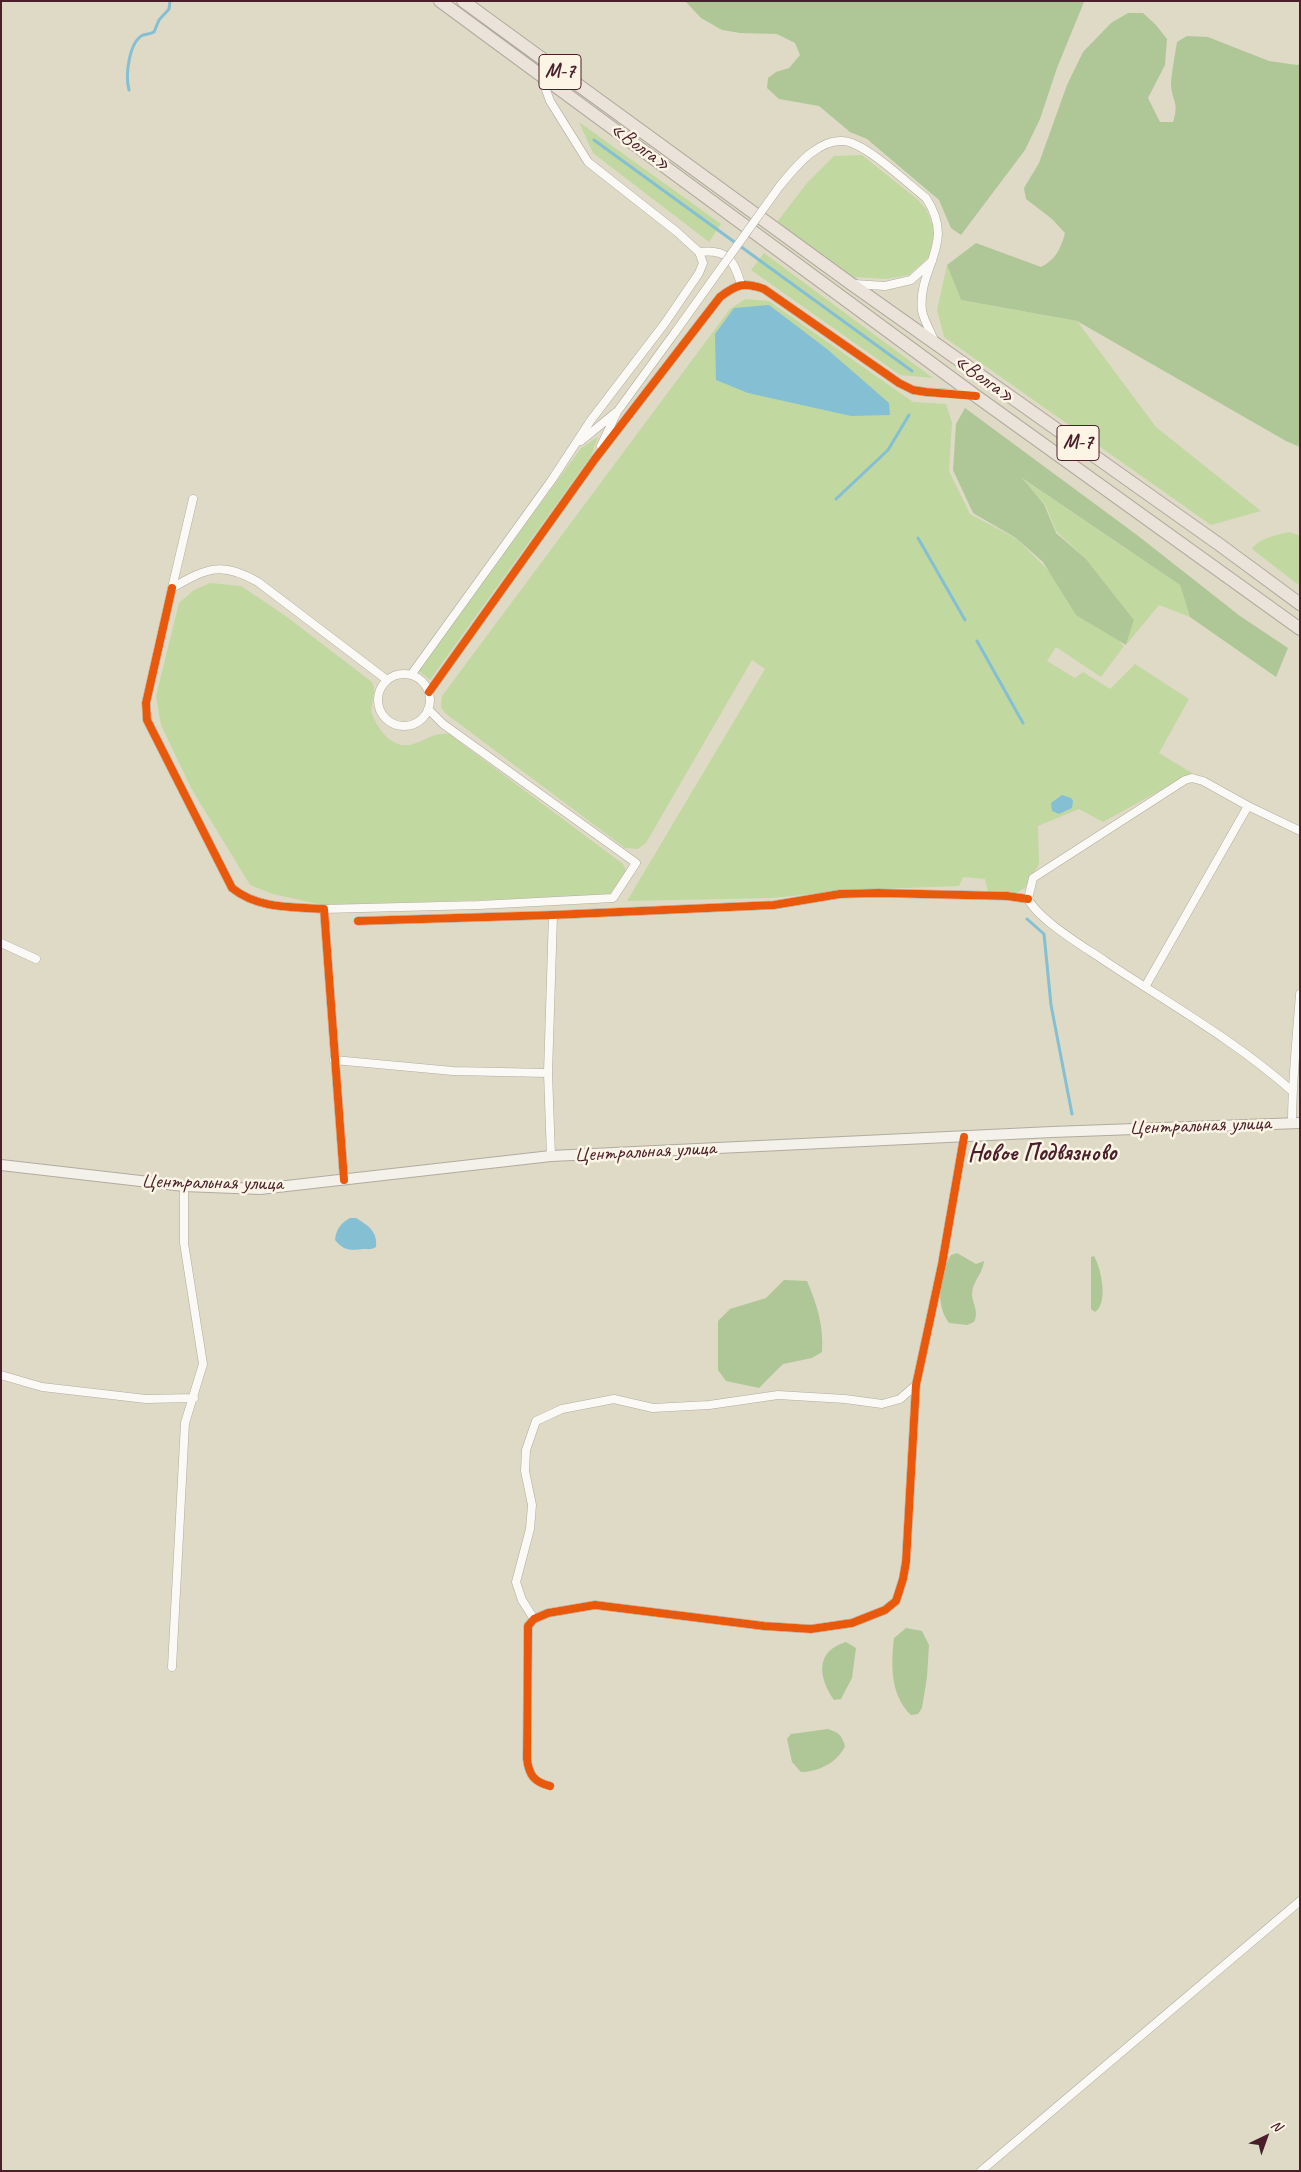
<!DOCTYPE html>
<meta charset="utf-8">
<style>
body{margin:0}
#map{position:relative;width:1301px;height:2172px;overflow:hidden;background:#dedac6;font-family:Caveat,sans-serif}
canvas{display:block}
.frame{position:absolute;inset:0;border:2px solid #4a1f2b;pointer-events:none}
.north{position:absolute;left:1241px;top:2112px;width:50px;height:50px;-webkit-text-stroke:4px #fcf5e5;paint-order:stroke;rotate:42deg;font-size:14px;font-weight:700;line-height:20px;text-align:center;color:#4a1f2b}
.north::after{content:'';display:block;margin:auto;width:18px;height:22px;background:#4a1f2b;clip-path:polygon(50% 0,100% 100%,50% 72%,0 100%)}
</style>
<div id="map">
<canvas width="1301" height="2172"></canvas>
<div class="frame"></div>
<div class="north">N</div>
</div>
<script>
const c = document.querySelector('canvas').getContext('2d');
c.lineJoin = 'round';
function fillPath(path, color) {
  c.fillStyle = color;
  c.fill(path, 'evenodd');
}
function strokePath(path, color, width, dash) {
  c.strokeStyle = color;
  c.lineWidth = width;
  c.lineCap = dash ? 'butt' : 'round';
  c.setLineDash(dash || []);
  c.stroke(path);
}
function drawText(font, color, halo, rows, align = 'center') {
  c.font = font + ' Caveat,sans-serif';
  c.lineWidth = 5;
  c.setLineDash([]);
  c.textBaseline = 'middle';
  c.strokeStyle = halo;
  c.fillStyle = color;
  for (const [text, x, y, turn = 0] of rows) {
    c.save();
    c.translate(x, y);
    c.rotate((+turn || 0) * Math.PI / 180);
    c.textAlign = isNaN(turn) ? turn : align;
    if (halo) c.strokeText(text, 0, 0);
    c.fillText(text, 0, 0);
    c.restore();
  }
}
fillPath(new Path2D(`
 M579 122 721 224 709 242 593 153Z
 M862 155 917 199 926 209 935 230 929 257 909 275 887 279 854 277 777 222 807 183 834 156Z
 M764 253 933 378 900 375 751 270Z
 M947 265 961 300 1077 321 1156 427 1261 511 1211 525 944 337 937 310Z
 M745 299 769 301 913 402 946 404 952 423 949 471 970 514 1017 539 1124 646 1101 677 1056 647 1047 661 1075 678 1083 672 1110 689 1135 664 1189 699 1159 753 1192 773 1103 822 1079 809 1038 826 1039 864 1025 888 1016 893 988 891 985 879 963 877 959 886 852 890 772 898 627 901 765 669 752 660 646 843 638 849 625 848 445 713 441 707 442 696 730 309Z
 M598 437 591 456 430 680 419 671 581 448Z
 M1020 477 1180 585 1190 617 1159 605 1126 645 1134 620 1086 559 1056 531 1045 504Z
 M1290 532 1300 536V586L1252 549C1257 539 1279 534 1290 532Z
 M210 583 241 586 283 614 372 682C378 693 368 705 373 716 380 733 396 752 416 743 430 738 434 733 449 734L623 864 626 870 613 896 322 905 273 894 250 885 191 788 161 725 156 696 179 603 194 590Z`), '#c2d8a1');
fillPath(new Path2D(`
 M685 1H1084V2L1057 68 1040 119 1025 150 961 235 951 228 939 200 867 139 850 132 819 106 779 99 767 88 768 78 776 72 789 68 800 55 795 43 777 34 740 33 722 30 701 18Z
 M1128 13H1143L1156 25 1167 39 1165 65 1148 98 1160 122H1173C1180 102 1171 100 1171 83 1172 69 1175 55 1177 42L1187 36 1208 37 1269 61 1297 65 1300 64V447L1286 441 1077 321 961 300 947 265 976 243 1041 267C1055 260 1061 249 1065 233L1052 219 1026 199 1024 188 1039 163 1067 85 1083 52 1111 23Z
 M965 408 1137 535 1240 616 1288 648 1276 677 1190 617 1180 585 1022 478 1044 504 1056 533 1086 559 1134 620 1126 645 1076 615 1043 562 1016 538 973 513 953 470 956 424Z
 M957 1253 976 1264 984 1261C983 1274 972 1281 972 1295 973 1305 979 1312 974 1322L967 1325 949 1323C935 1304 939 1275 951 1255Z
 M1094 1256C1101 1268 1109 1303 1095 1312L1091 1309V1257Z
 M784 1280 807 1281C817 1304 824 1327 822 1352L812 1358 783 1364 759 1388 726 1381 718 1370V1321L730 1309 766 1298Z
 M906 1628 922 1631 929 1645 927 1677 922 1708 918 1714 911 1715C890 1695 891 1665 894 1638Z
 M846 1642 856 1648 852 1678 841 1699 834 1700C818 1677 815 1651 846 1642Z
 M828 1729C838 1732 842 1735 845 1746 838 1762 819 1772 801 1772L792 1762 787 1739 791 1734Z`), '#afc797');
fillPath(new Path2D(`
 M769 305 827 349 889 403 890 415 851 416 748 393 716 380 715 334 734 308Z
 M1062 795 1071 798 1073 801 1072 808 1059 814 1052 811 1051 803Z
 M350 1218H356C368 1225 378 1232 376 1247 371 1250 369 1249 364 1249 351 1250 345 1252 335 1240 336 1229 341 1223 350 1218Z`), '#84bfd4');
strokePath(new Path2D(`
 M129 90C125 75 129 42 143 35 146 34 151 34 154 32L159 20 169 9 170 1
 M594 140 912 371
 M836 499 888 450 909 415
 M918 538 965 620
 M977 641 1023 723
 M1027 919 1044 934 1051 1005 1072 1114`), '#84bfd4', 3);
const minor = new Path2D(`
 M779 187C789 175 799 162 811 153 820 146 832 140 843 141 865 142 908 184 926 198 957 245 917 267 922 311 924 320 930 331 934 340
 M699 252C728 249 733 259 741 284
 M854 284 885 286 911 280 932 261
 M581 441 615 413
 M601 446 617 412 676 331
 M193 499 172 588C207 568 221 561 258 582L387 680
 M172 588 146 703 147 720 232 888C258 909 291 907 324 909L344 1180
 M378 700a26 26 0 1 1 52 0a26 26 0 1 1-52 0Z
 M411 675 551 481 591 420 665 323 699 273 703 263 699 252 677 232 588 162 550 101 541 76
 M429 692 595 459 720 297C737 284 743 282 764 289L899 383 913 390 926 392 974 395
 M324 909 479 905 613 898 636 863 443 724 428 709
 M358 921 553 915 774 905 840 894 878 893 1007 896 1028 899
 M1 943 36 959
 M1145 987 1248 806
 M334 1060 453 1071 548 1073
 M1292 1091C1236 1041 1168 1003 1105 961 1083 946 1040 921 1028 899L1033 878 1185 780 1192 778 1203 781 1248 806 1300 831
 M1292 1123C1292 1080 1297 1037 1300 994
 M551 1156 548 1073 553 915
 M1 1375 42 1387 146 1399 194 1398
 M534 1619 522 1600 516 1582 530 1529 532 1505 525 1471 526 1450 536 1421 562 1409 614 1399 653 1408 709 1405 778 1395 845 1399 882 1404 900 1399 916 1385
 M172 1667 185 1423 203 1364 184 1243V1186
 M550 1786C534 1782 529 1775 527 1759L528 1633V1626L534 1619 548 1613 595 1605 764 1626 811 1629 852 1623 885 1610 896 1601 903 1579 906 1562 916 1385 942 1264 964 1137
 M981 2171 1300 1901`);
const secondary = new Path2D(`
 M1 1165 184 1186 260 1189 551 1156 1052 1132 1300 1123`);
const trunk = new Path2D(`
 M440 1 976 396 1300 629
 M463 1 850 283 1220 545 1300 604`);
strokePath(minor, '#b1ab9f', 9);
strokePath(secondary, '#b1ab9f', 12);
strokePath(trunk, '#b1ab9f', 14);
strokePath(minor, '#faf9f6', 8);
strokePath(secondary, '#f4f1eb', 10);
strokePath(trunk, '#ebe3da', 12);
const minorBridge = new Path2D(`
 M676 331 779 187`);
strokePath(minorBridge, '#b1ab9f', 9, []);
strokePath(minorBridge, '#faf9f6', 8);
strokePath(new Path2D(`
 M172 588 146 703 147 720 232 888C258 909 291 907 324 909L344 1180
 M429 692 595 459 720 297C737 284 743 282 764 289L899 383 913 390 926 392 976 396
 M358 921 553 915 774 905 840 894 878 893 1007 896 1028 899
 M550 1786C534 1782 529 1775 527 1759L528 1633V1626L534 1619 548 1613 595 1605 764 1626 811 1629 852 1623 885 1610 896 1601 903 1579 906 1562 916 1385 942 1264 964 1137`), '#e8590c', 8);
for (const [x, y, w] of [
 [560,72,42],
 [1078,443,42]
]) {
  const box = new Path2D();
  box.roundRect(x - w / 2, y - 17.5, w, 35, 4);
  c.fillStyle = '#fcf5e5';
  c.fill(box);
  strokePath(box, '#4a1f2b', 1);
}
drawText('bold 20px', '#4a1f2b', null, [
 ["М-7",560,72],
 ["М-7",1078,443]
]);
drawText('21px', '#4a1f2b', '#fcf5e5', [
 ["«Волга»",640,147,36],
 ["«Волга»",984,379,36],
 ["Центральная улица",1200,1126,-2],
 ["Центральная улица",645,1152,-3],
 ["Центральная улица",212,1183,1]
]);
drawText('bold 24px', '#4a1f2b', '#fcf5e5', [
 ["Новое Подвязново",1042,1154]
]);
</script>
